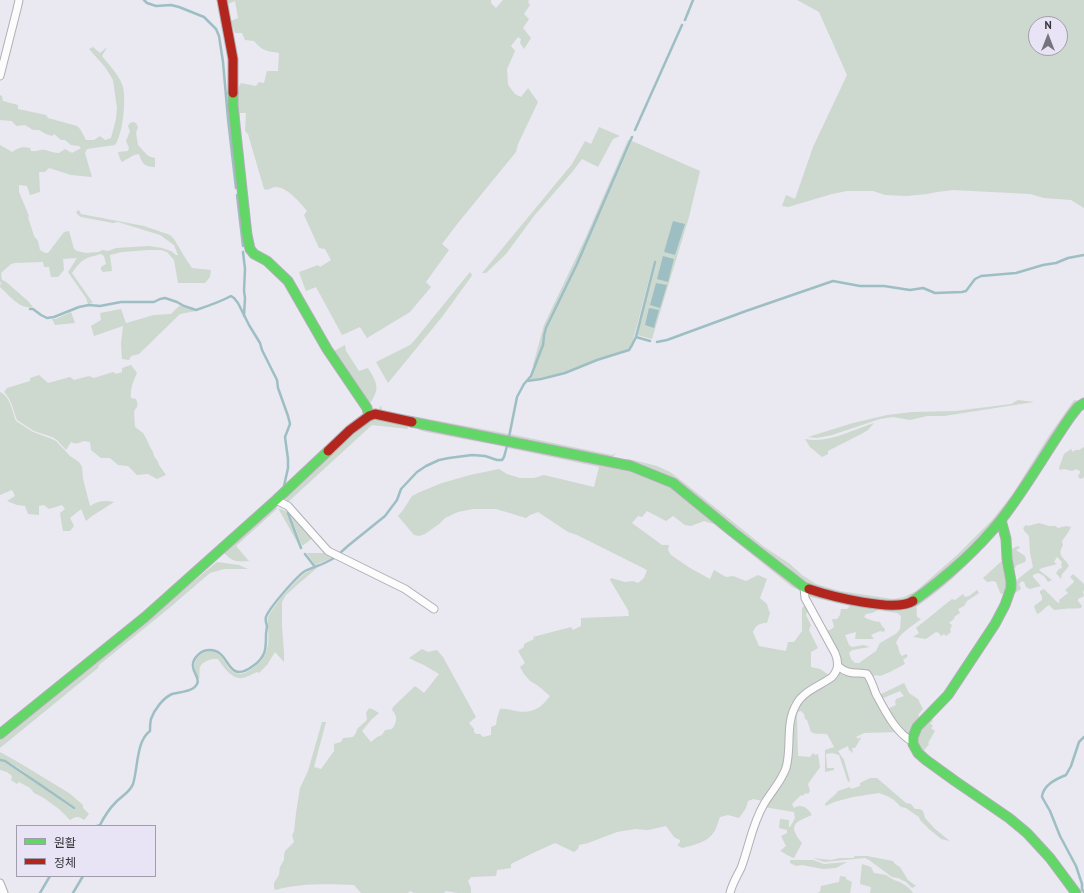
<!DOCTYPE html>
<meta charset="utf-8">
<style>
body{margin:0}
#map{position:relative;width:1084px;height:893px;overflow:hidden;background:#eae8f1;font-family:"PT Sans","Noto Sans KR",sans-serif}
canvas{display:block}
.legend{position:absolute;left:16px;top:825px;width:140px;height:52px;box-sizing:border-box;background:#e8e4f5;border:1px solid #a19eab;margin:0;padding:5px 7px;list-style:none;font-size:12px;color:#36343b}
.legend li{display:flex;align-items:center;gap:8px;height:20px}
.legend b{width:20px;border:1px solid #a19eab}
.north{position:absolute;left:1028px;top:16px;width:40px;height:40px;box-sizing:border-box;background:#e8e4f5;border:1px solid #a19eab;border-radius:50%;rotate:0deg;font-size:11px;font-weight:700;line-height:16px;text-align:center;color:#36343b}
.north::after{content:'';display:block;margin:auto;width:14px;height:18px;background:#75737b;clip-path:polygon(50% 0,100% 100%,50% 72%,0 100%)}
</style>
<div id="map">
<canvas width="1084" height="893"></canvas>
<ul class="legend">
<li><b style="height:5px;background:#63d668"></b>원활</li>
<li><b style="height:5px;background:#b3261e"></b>정체</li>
</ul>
<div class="north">N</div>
</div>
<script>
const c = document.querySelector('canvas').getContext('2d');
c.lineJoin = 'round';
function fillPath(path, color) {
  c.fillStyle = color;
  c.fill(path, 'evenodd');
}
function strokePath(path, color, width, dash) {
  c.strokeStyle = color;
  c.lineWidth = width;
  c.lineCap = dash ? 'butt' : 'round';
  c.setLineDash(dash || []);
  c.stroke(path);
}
fillPath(new Path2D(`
 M224 0H491V3L496 8 503 0H529L528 2 530 5 524 14 529 19 523 28 531 38 524 49 520 43 521 39 518 37 511 46 515 51 507 69 508 85 515 94 521 97 528 88 538 102 518 144 516 152 458 223 442 244 449 250 426 282 431 287 410 312 367 338 360 327 342 335 316 287 306 291 304 286 299 272 318 265 320 267 331 260 325 249 319 248 304 215 307 211C301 203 287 187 276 187 273 187 270 189 267 190L264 189 248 134 245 131 246 113H240L239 130 234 94 241 83 256 86 259 82 264 83 267 71H278L279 53C267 51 262 51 254 41L245 40 242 33H235L231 21 238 18 235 1 225 5Z
 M797 0H1084V208L1071 200 1044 198 1030 194 953 190 937 192 927 194 907 196 885 195 873 191H847L832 194 788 207 782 206 786 195 795 199 813 147 847 75 819 12ZM1036 24H1060V48H1036Z
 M93 47 100 53 107 47 102 56C109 65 120 76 123 87 126 101 123 134 115 145L87 149 85 153 92 177 71 175 49 168 45 172H39L40 192 30 195 27 186 19 185V192L29 216 28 217 34 236 38 241 40 250 45 253H48L64 232 69 231 74 249 77 251 86 253 98 252 103 250 108 251 116 248 149 246 162 248 171 251 176 255H178L174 245 160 235 118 222 113 223 81 217 78 215 76 212 79 210 81 214 144 226 170 235 174 239 184 256 192 268 211 270 210 277 205 283H178L174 260 167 252 161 250H148L122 252 110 255 112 271 103 272 101 270V267L106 264 104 256 101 254C83 259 83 258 72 273L93 303 88 304 86 298 68 272 77 258 63 259 64 270 58 277H51L49 267H44L43 262 15 263 11 264 1 273 2 280 5 281 28 301 33 307C20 310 9 295 0 287L1 282H0V145L12 152C18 148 22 146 30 148L31 151C37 152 40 149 45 150 50 151 54 153 59 153L65 149 72 153 81 148 79 146 71 145 65 140H61L54 134 52 136 46 134 39 130H33L25 125 17 126 14 124 12 121 0 120V95L2 96 3 101 18 105V109L46 115 48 118 77 126C82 130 83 135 86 140H94L100 136 105 140 111 138 116 119 117 108 113 80 105 67 89 49Z
 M133 122 136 123 138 127 136 133 138 145 147 155 151 157 155 158V167C144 167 142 163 139 154L134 155 122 162 120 159 118 152 128 151 129 148 126 141 130 131 128 126 130 123Z
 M599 127 620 136 613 139 598 167 582 159 573 171 534 216 506 254 486 273H482L572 164 585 141 591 144Z
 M628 140H630L577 264 546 328 543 336 542 345 534 367 533 365 544 325 585 239Z
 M632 141 700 171 689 217 652 339 637 335 656 261H654L632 344 629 348 625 351 597 360 563 373 530 380 543 346 545 336 547 329 578 264Z
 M470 272 472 275 471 277 442 317 388 383 376 362 410 345 414 341Z
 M180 305 185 308 196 311 180 314 139 354 131 356 129 360 122 359 121 344 123 326 94 336 91 326 101 320 100 313 121 309 126 323 154 315 171 314Z
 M71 312 75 323 55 325 52 319H56Z
 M345 345 346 351 359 371 368 368C378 384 380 389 369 405L334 351Z
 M131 365 137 373C133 382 130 389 131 398L136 399C139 408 137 405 134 412L135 427 143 433 146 438 150 447 153 452 154 456 158 462 159 465 166 475 157 479 148 474 137 475 128 466 118 465 110 458H101L91 450 90 442 84 441C78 443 77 445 71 442L66 450 57 440 52 437 34 431 17 420C13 410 12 400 4 392L7 388 30 381V378L39 375 48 383 70 377 74 380 89 376 94 378 113 372 116 374 122 372V368Z
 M0 392C11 397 12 411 16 421L33 432 52 439 56 441 70 456 79 462 82 467 83 479 90 506C98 501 104 500 114 502L92 516 86 521 81 509 70 518 74 526 70 531H63L60 513 65 509 62 505 49 509 44 505 39 506V515L28 514 25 506 17 505 7 501 15 496 12 490 0 495Z
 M1018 400 1034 402 944 416H927L910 420 893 417 880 419 832 435 817 438 808 437 853 423 887 415 913 412 955 411 1011 404Z
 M1074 400 1083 401 1009 503 988 528 949 566 914 596 896 603 850 596 809 584 689 491 623 459H629L657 466 670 472 686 484 763 546 790 564 802 575 816 584 840 591 893 599 904 597 916 591 957 555 992 520 1012 495 1048 437Z
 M381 405 382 410 386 411 509 434V436L510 434 612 455 616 453 612 458 379 411V409Z
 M373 420H381L407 424 408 429 372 425 287 503 285 495 367 422Z
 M874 423 868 430 863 433 828 451V454L822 457 810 447 805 439C828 444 852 430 874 423Z
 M420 428 508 444 631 470 655 479 673 488 799 590 792 587 714 524 704 521 691 526 685 525 673 516 666 521 647 511 642 517 638 516 632 523 662 545H669L668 550 671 555 690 568 710 579 714 570 726 577 733 576 746 581 758 575 767 579 760 598 767 604 769 611 770 613 767 623C759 623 756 625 753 632L759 646 786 651 788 642H794L802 631V608L805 605 808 611 806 615 811 625 809 630 818 648 811 652V667L820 669 829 675C819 683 802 689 794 700 782 717 789 739 786 758 784 774 772 788 763 801L753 799 748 801 746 808 739 818 728 815 720 817C718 821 717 828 714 832 707 843 693 845 682 848L677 845 680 842V840L674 837 666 826 648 830 635 829 617 832 588 843 579 845 578 849 574 852 555 843 535 852 511 864V868L497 870 496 876 471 877 468 881 471 888V893H458L446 891 444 893H414L410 891 408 893H361L354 885C329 884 299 883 275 890L274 887V883L279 875 280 867 284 860V855L285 851 294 842 292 835 294 832 296 813 300 788 308 771 322 722H326L314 767 321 769 334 751V744L341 742 343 738 353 737 356 733 357 729 367 720 366 713 369 708 374 710 379 713 371 720 362 731 371 742 377 737 382 735 385 730 392 729C397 723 398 716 392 710L393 707 415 686 424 693 439 674 424 665 417 662 409 658 422 649 428 652 437 650 443 657 476 717 469 723 474 729V732L476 734H480L483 737 491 735V727L496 725 497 718 500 709C506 708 510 710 516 711 532 714 540 709 550 696L537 685 530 681 524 674 520 667 525 663 518 651 524 647V644L534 639 533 637 571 627 573 630 581 626V618L629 616 628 610 610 580 611 578 625 582 633 581 638 583 644 578 647 570 577 535 568 532 538 512 530 515 526 518 496 509H473L458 512 445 518 439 524 425 534 419 536 414 535 398 516 403 510 412 496 420 492 442 483 470 475 499 469 507 474 520 478H534L544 475 594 487 599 467 508 448 507 445 506 447 426 432 419 430Z
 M1084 447V477L1083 478 1080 479 1078 476 1080 473V471L1076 469 1072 471 1064 469 1060 470 1059 468 1064 454 1071 449 1073 452 1075 450H1079Z
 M274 507 286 511 301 549 278 508 236 546 249 561C237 562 233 562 224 553Z
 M289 512 313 538 302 546Z
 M1039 523 1049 526H1055L1058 528 1066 526 1071 527 1069 531 1062 541 1063 545C1056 557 1065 557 1069 566L1062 574 1061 579 1056 573 1059 569 1062 568 1061 564 1062 562 1057 557 1054 562 1057 564 1042 568 1039 570 1052 580 1048 582 1044 576 1038 573 1033 575V577L1041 586 1030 589 1026 587 1024 582 1022 581 1019 584 1021 589 1011 596 1013 586 1019 578 1033 567 1030 553 1029 536 1025 532 1023 528 1026 525 1028 526Z
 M998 530H1000C976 556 946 588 916 607 918 610 916 613 917 617L921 619C913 626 900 632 896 643 900 648 897 650 902 656L906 654 908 656 903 660 905 664 890 672 880 676 876 675 871 677 855 672 840 665 824 630H830L834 627 832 619H837L840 615 841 609H847L850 606 811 597 808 598V596L810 595 893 610ZM878 610 897 613 901 616 900 629 897 633 880 643 876 651 873 653 859 663H855L851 659 849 653 852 650 870 647 864 645 852 647 849 645 845 635 856 632 855 639H874L871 635 880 631 884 632 885 629 882 626 880 622C876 622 867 619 864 617L866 614 872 613Z
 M1018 546 1020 548 1016 550 1025 556 1026 560 1025 562 1017 565 1014 569 1009 550Z
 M307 553H328L334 557 315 565Z
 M1005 558 1008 591 1002 594 1000 593 996 582 993 581 987 582 983 578Z
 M217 562 239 565 248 569H224L210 573 168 609 99 665 98 668 0 748V739Z
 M318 567 296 586 286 595 282 602V626L284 653V662L275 652 267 665 259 673 257 672C252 674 244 679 239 678 230 677 222 665 218 659 212 658 203 661 200 667 199 670 200 676 199 680 198 676 195 673 195 669 193 660 201 651 211 651 225 653 225 671 238 674 245 675 254 668 259 663 269 654 269 640 268 627 268 623 267 621 268 618 270 609 299 576 307 572 310 570 314 569 318 567Z
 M1073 574 1084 584V590L1083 592 1084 596 1078 599V601L1082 606 1081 608C1075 609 1069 608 1064 609 1060 609 1058 610 1054 610L1049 605C1044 608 1042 612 1037 614L1034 606 1042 600V596L1040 593V591L1044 589 1057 602 1060 603 1059 600 1068 593 1065 590 1073 583 1074 581 1070 577Z
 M977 590 979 593 967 601 964 606 958 609 960 613 954 617 955 618 949 623 952 625 950 630 951 632 946 636 944 634 941 636 939 633 936 632 926 639 913 637 919 633 916 628 952 599 955 600 963 594 965 597 969 596Z
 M839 670 865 676 898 732 864 733 856 737 859 739 860 737 861 738 855 748H852L853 753 849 750 848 746 838 751 844 760 850 781 848 782 839 755 832 753 826 754 827 768H834V770L825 772V750L834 747 827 734C821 733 817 735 811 732L807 720 805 719 804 714 801 711 798 712 797 716 798 756 810 757 813 753 815 755 818 754 820 767 808 784 810 791 808 794 806 793 802 796 801 795 792 804 794 808C802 803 808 808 812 815 795 822 787 825 802 843L794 858C790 857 784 853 780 851L786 846 781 836 787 833V830L779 828 780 819 789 820V827H790L795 818 794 812 764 807 785 776 793 720 800 702Z
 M904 683 909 693 918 699 923 709 918 715 921 720 909 736 896 723 887 709 896 705 895 702 896 699 904 696 900 691 881 699 879 695Z
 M933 717V718L932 720 933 721 930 723 933 726 931 728 935 731 928 743 929 744 922 753 915 736Z
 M0 752 18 762 69 793 83 805V808L89 814 84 820C79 816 76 816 70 820L59 809 44 798 34 793 30 788 19 782 17 784 11 780 12 776 7 772 0 770V761L6 763 26 776 74 810 75 808C67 801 56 795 47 789 33 779 16 763 0 759Z
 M870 778H877L906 803 911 804 915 809H920L923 811 925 818 935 829 950 841 941 839 929 829 920 820 919 817 913 813 906 808 901 807 894 800 887 796 879 793 853 797 834 802 826 806 825 804C829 799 835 796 838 791L850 787 851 789 860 786V783Z
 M855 856H867L893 861 895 864 900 867 908 880 916 886 912 888 906 882 898 878 892 877 869 860 865 858 824 862 813 858 831 860 840 858H853Z
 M790 860H813L824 864 847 862 836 868 823 869 802 865 796 866 790 863Z
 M862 864 871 867 874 873C878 874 883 874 886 875 888 876 890 878 892 879 901 883 907 884 913 893H870L871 887 860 884Z
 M840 876 846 877V879L852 882 850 893H817L820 892 821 886 839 882Z`), '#cdd8cf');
fillPath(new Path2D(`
 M673 221 685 224 675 255 664 252Z
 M663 256 674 259 668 282 657 279Z
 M656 283 667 285 660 308 650 305Z
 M649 308 659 310 654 328 645 325Z`), '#9dbfc3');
strokePath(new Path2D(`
 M144 0 147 3 156 6 171 5 179 7 204 17 216 29 219 36 223 62 228 119 236 188
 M685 20 693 0
 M635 130 682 25
 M237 195 243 246
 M243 252 245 269 244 291 245 298 244 316
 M30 309H33L41 315 47 318 54 317 79 307 89 305 100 306 121 302H154L160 299 165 298 177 302 184 306 196 310C208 306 220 302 231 296L234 298 238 303 249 325 260 343 262 350 277 380 278 388 288 416 290 424 285 437 288 459V468L284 486
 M636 337 650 341
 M657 342 667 340 746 311 833 281 860 286H884L910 290 923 288 935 293 962 292 966 291 975 279 981 276 1016 273 1043 265 1056 263 1068 258 1084 255
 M527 381 541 379 565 373 597 360 629 350 632 345 636 337 655 262
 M509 437 517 397 524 384 531 376 543 345 544 336 546 328 577 264 632 137
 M288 513 301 548
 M340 553 349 545 385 516 397 500 401 489 417 472 426 466 439 460 449 458 472 455 485 456 497 460H502L504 457 507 446
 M305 554 315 567
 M1084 737 1079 742 1071 766 1066 775C1056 779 1043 785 1042 797L1050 811 1060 836 1076 866 1082 884V889L1084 892
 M0 760 5 761 26 775 74 808
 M97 826 100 825C104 817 110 808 116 802 122 796 130 792 133 784 138 769 136 741 150 731 150 727 150 723 151 719 154 710 163 698 172 694 179 692 193 692 197 684 202 677 184 667 199 654 201 652 206 650 210 650 231 650 226 686 253 666 266 657 266 649 266 635 266 632 267 628 267 626 266 622 265 620 266 617 269 608 297 576 305 571 309 569 313 568 317 566 323 564 329 561 336 557
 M40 893 50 876
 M73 893 83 876`), '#9dbfc3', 2.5);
const street = new Path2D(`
 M0 76 17 9 19 0
 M276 500 288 506 328 551 405 589 434 609
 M838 666C848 675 855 672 867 674 872 681 873 687 876 694 885 711 896 733 913 742
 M0 883 4 893
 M730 893C732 884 737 876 741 868 749 847 752 824 764 804 771 792 781 782 786 768 792 747 785 724 796 705 803 691 820 686 832 677 839 670 839 662 835 653L805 598 804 587`);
const fast = new Path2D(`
 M233 93V106L247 235 250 249 254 254 267 261 288 281 327 349 367 408 369 416
 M412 422 631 466 673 483 733 532 804 587 809 589
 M1001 520 1006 539 1007 559 1011 581V588L1005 605 995 624 948 695 917 727 913 737V744L918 753 926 760 955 781 1009 818 1027 833 1050 858 1076 893
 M913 601C945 578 976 551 1001 520 1027 487 1047 450 1071 416L1078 407 1084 403
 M0 734 145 617 276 500 328 451`);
const jam = new Path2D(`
 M222 0 233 59V93
 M328 451 350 430 369 416 375 414 412 422
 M809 589C830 596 896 613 913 601`);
strokePath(street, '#b0afb6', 9);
strokePath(fast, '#b0afb6', 11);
strokePath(jam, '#b0afb6', 11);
strokePath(street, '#fcfcfd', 7);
strokePath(fast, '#63d668', 9);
strokePath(jam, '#b3261e', 9);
</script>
